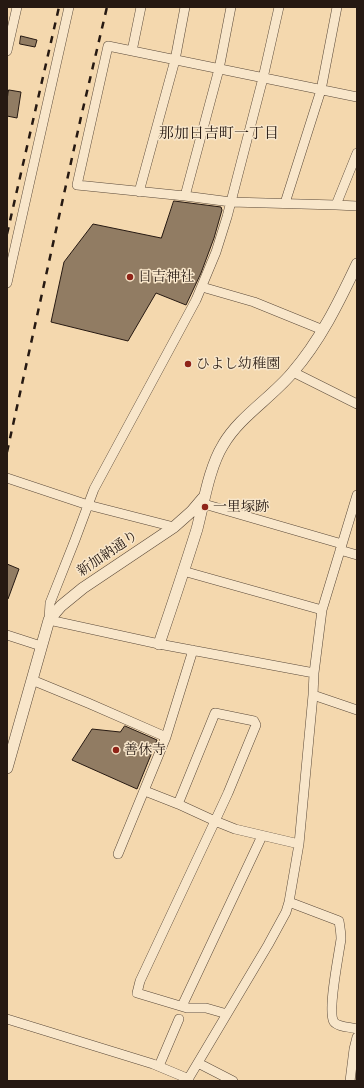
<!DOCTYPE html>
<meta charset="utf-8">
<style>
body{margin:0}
#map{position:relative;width:364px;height:1088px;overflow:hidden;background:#f4d8ae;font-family:"Gentium Book Plus",serif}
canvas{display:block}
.frame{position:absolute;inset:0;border:8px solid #261912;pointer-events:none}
</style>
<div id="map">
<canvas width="364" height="1088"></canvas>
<div class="frame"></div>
</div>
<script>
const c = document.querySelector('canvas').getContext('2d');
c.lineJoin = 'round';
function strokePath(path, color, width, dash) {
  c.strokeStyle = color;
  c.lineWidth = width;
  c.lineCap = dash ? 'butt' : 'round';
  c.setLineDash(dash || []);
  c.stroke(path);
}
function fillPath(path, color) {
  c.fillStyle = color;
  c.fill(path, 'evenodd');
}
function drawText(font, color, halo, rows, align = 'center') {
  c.font = font + ' "Gentium Book Plus","Noto Serif JP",serif';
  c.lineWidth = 3;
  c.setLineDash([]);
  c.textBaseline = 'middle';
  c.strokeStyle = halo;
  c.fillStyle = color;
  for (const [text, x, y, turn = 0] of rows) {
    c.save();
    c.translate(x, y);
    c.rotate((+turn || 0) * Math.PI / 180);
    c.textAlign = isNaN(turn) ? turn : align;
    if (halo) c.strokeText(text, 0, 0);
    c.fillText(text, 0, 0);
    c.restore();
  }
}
strokePath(new Path2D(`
 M356 1081 357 1073`), '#ae9779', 14);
const building = new Path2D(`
 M21 36 37 40 35 47 20 44Z
 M9 90 21 92 17 118 7 116V100Z
 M174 201 221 207 222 210 214 238 201 273 186 305 156 293 128 341 51 322 64 262 93 224 161 238Z
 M7 564 19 569 8 599H7Z
 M125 726 157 740 137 789 72 760 92 729 120 732Z`);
fillPath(building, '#917c63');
strokePath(building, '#261912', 1);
const minor = new Path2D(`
 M279 7 263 78 227 217 216 252 196 300 94 489 75 540 50 603 49 620 159 644 314 673
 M7 51 17 7
 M132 51 141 7
 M357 97 108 46 77 185 185 196 231 202 336 205 357 206
 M139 192 175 60 185 7
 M185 196 219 69 231 7
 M285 203 321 90 337 7
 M336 205 357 153
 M7 283 69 7
 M202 287 254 302 323 330
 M293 372 357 404
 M7 478 88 505 174 527
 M357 495 322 610 314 673 313 695 299 844 289 902 339 921C340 927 341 933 341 939 339 954 327 1012 334 1022 338 1027 351 1027 357 1029
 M204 504 342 544
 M340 550 357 555
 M183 571 322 610
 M7 635 41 646
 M32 680 88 703 166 737
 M313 695 357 710
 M145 791 178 804 215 713 254 721 256 725 228 793 215 821 178 804
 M118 854 166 737 193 650
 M182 1006 262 836
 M227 1014 206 1008H187L137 993 140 981 215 821 235 829 299 844
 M7 1019 153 1064 189 1079
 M198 1063 233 1081
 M159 1066 179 1019
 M187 1081 268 945 286 912 289 902
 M350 1081 354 1049 357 1037`);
const tertiary = new Path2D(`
 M159 644C172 606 185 567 197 529 204 502 209 468 223 445 239 417 271 398 292 373 320 341 339 302 357 264
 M7 768 49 620 61 606 83 588 174 527 192 511 203 498`);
strokePath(minor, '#5a4939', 10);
strokePath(tertiary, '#5a4939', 12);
strokePath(minor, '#f8e6ca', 9);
strokePath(tertiary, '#f8e6ca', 11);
strokePath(new Path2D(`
 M7 234 59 7
 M7 452 81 117 107 7`), '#261912', 2.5, [7, 7]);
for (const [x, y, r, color] of [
 [130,277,4,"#8f2418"],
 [188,364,4,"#8f2418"],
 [205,507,4,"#8f2418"],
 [116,750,4,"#8f2418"]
]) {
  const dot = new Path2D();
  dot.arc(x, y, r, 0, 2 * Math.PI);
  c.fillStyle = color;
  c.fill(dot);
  strokePath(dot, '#f8e6ca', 1.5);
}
drawText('14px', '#261912', '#f8e6ca', [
 ["日吉神社",138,277],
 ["ひよし幼稚園",196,364],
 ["一里塚跡",213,507],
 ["善休寺",124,750]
], 'left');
drawText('14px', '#261912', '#f8e6ca', [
 ["新加納通り",108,554,-34]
]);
drawText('15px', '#261912', '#f8e6ca', [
 ["那加日吉町一丁目",219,134]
]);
</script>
